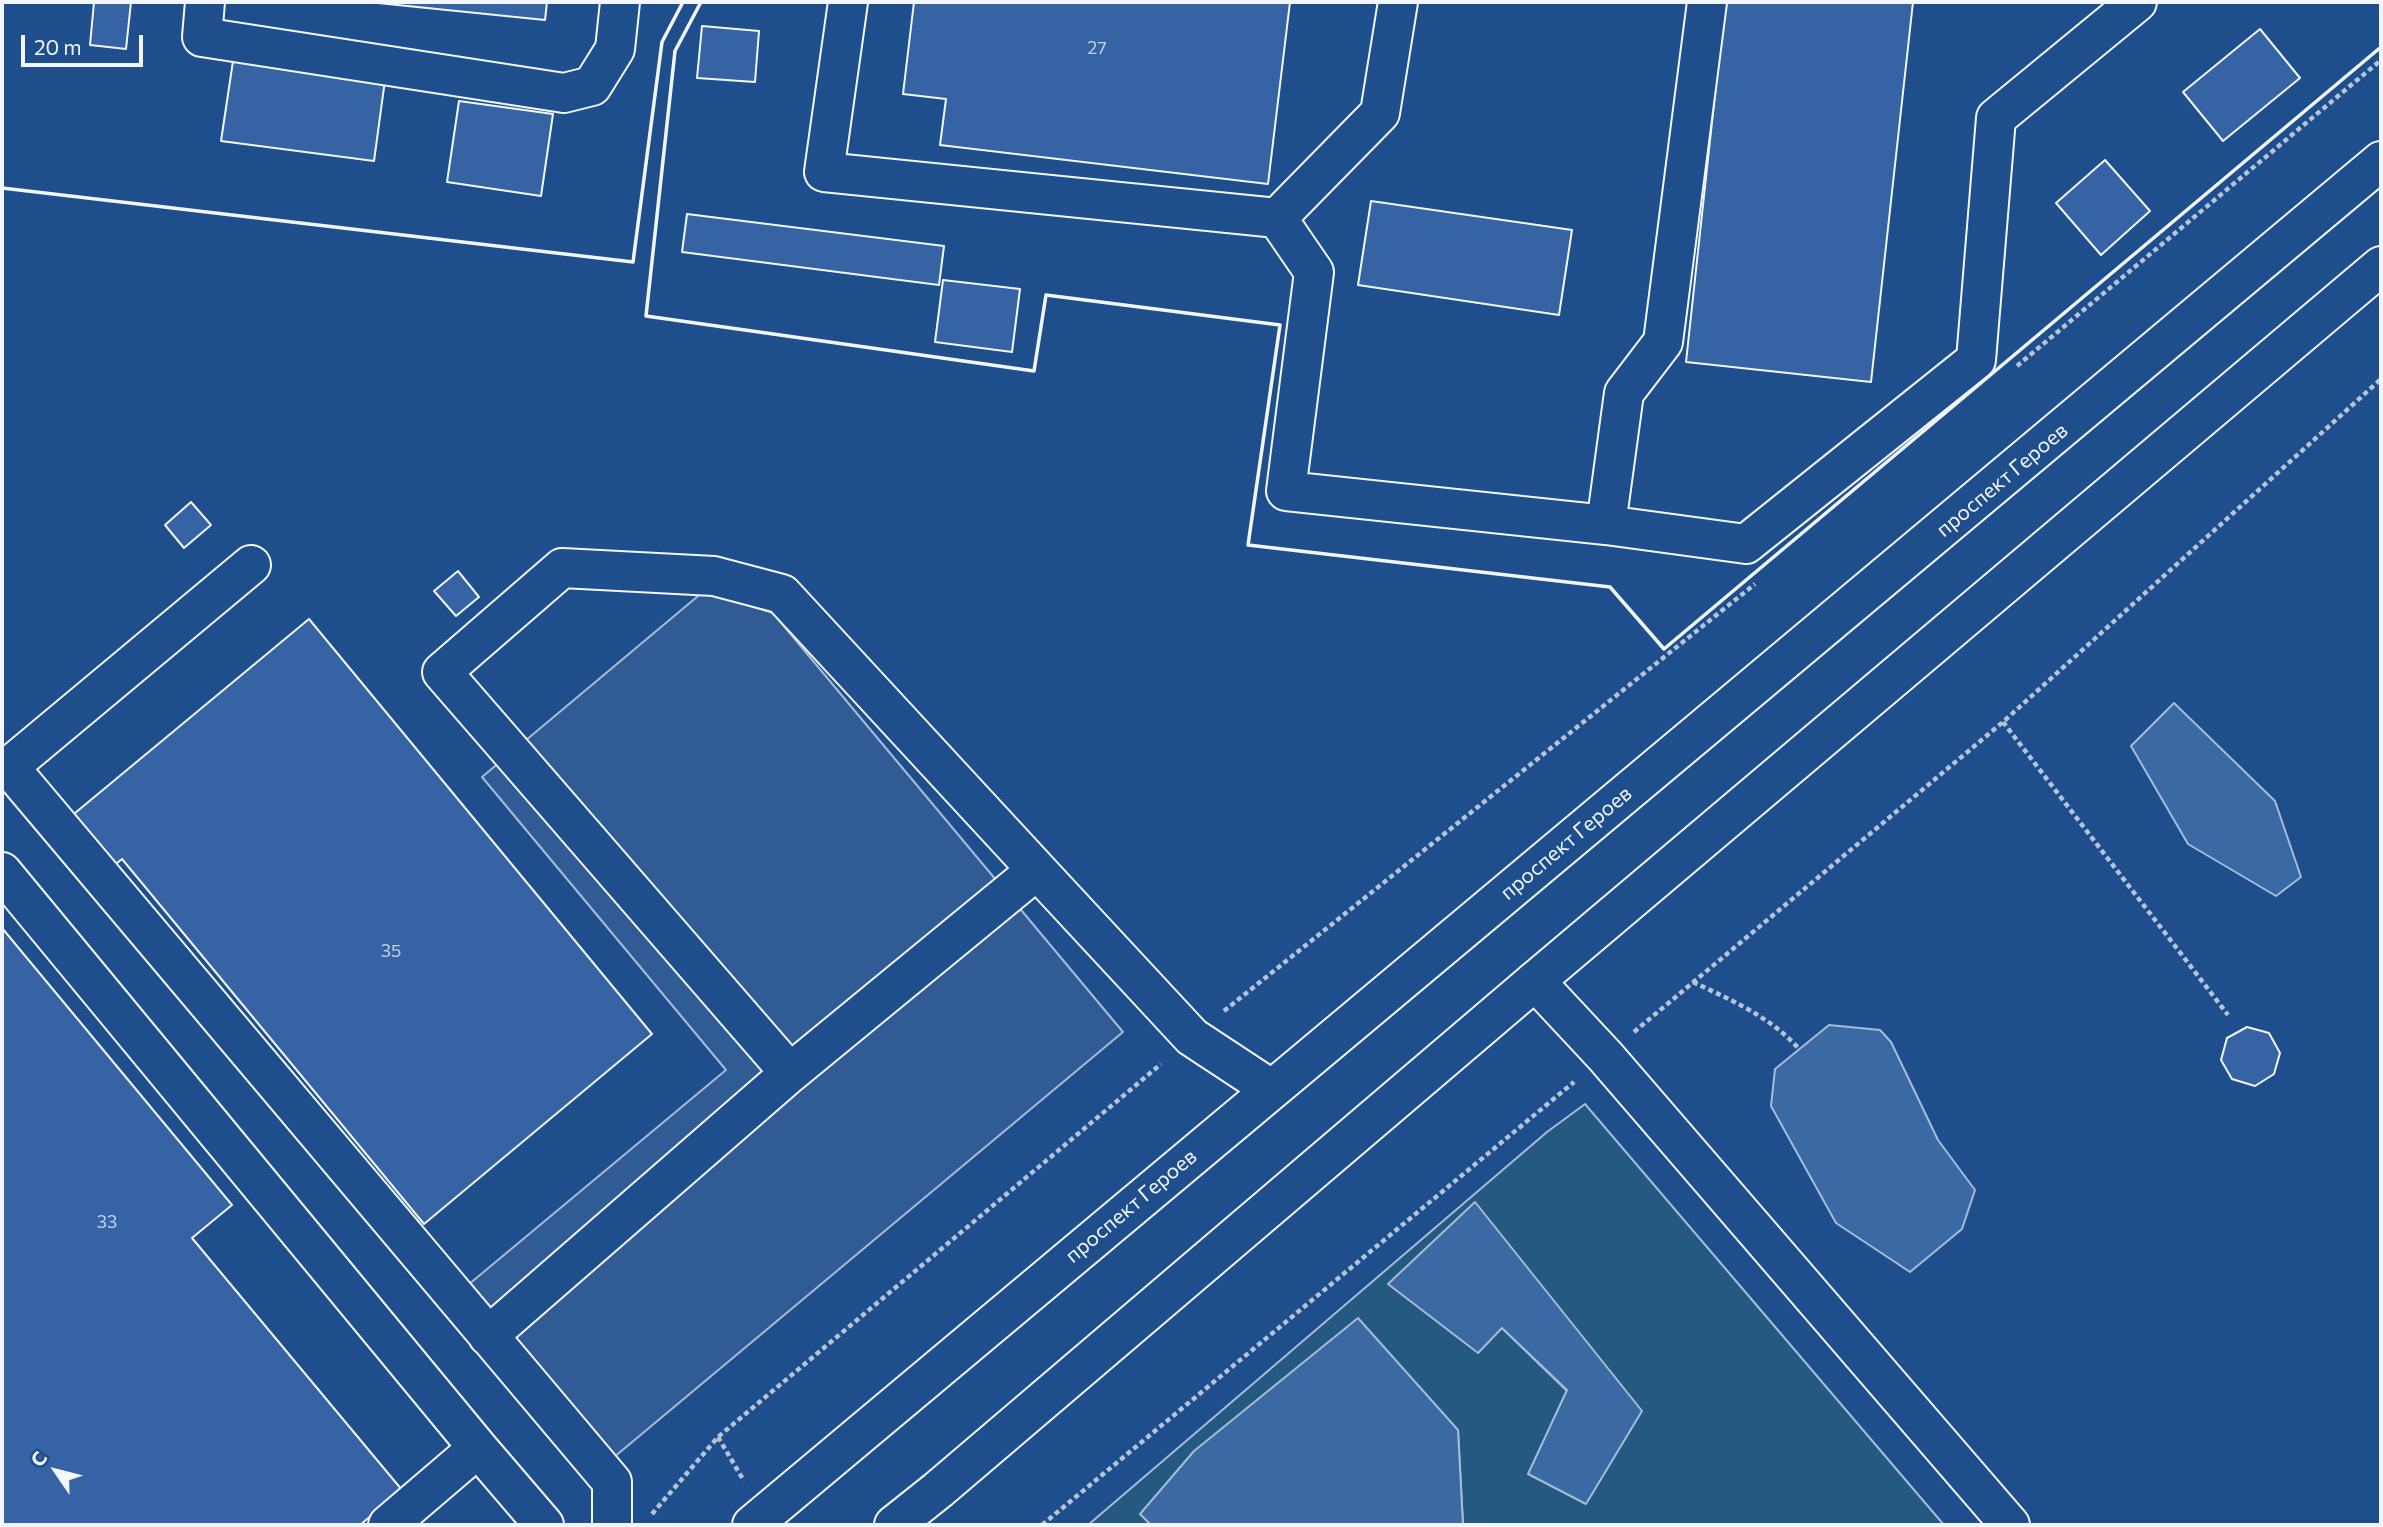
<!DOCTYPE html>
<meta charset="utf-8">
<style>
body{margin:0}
#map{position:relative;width:2383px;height:1527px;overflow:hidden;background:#1f4e8c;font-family:Commissioner,sans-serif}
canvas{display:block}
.frame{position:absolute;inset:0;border:4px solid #f2f6ff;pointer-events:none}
.north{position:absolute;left:21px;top:1436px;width:70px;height:70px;-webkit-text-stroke:5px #1f4e8c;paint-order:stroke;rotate:305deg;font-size:19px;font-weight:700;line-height:28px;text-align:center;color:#f2f6ff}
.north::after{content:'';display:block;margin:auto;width:24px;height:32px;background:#f2f6ff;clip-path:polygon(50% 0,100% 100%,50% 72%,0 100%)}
.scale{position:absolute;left:21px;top:35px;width:122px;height:32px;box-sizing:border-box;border:4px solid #f2f6ff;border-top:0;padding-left:9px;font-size:21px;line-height:24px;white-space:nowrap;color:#f2f6ff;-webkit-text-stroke:5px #1f4e8c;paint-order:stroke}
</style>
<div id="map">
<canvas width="2383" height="1527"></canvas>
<div class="frame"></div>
<div class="north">С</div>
<div class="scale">20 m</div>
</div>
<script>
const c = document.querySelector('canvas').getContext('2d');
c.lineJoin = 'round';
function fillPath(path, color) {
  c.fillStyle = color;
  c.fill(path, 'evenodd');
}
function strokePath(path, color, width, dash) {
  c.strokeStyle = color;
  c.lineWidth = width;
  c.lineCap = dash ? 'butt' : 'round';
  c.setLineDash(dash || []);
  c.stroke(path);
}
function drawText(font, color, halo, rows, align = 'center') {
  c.font = font + ' Commissioner,sans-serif';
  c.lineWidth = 5;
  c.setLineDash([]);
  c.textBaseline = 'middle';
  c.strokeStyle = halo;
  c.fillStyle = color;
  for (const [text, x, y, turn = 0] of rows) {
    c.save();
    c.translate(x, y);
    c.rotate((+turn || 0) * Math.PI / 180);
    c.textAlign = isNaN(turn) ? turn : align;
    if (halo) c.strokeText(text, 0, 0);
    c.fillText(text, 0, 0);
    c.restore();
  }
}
const green = new Path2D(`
 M1585 1104 1944 1525H1463L1458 1430 1141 1514 1151 1525H1088L1547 1132ZM1502 1328 1641 1411 1567 1391Z`);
fillPath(green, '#245a82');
strokePath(green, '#a8bbd7', 2);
const parking = new Path2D(`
 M704 591 773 613 1123 1032 613 1458 468 1285 726 1070 482 777Z`);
fillPath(parking, '#305b95');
strokePath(parking, '#a8bbd7', 2);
const water = new Path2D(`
 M2174 703 2275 801 2301 877 2276 896 2188 844 2131 746Z
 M1829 1025 1880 1030 1891 1042 1938 1140 1975 1190 1962 1229 1910 1272 1836 1223 1771 1106 1775 1069Z
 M1475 1202 1642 1411 1586 1504 1528 1474 1567 1390 1502 1328 1478 1353 1388 1284Z
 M1358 1318 1458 1430 1463 1525H1151L1140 1514 1194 1451Z`);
fillPath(water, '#3b69a3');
strokePath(water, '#a8bbd7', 2);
const building = new Path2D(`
 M94 2H131L126 49 90 45Z
 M368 2H547L545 20Z
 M914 2H1290L1268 184 940 145 946 99 903 94Z
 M1725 2H1913L1871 382 1686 362Z
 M702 26 759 31 755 82 697 78Z
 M2260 29 2300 78 2223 141 2183 92Z
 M233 61 385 80 374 161 221 141Z
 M459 101 553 114 541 196 447 182Z
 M2105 160 2150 211 2101 255 2056 203Z
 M1371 201 1572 230 1559 315 1358 285Z
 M687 214 944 246 939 285 682 252Z
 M943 280 1020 289 1012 352 935 342Z
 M191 502 211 525 184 548 165 525Z
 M458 571 479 597 456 616 434 591Z
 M309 619 652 1034 424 1224 122 859 111 868 69 818Z
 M2 928 232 1205 192 1238 402 1490 360 1525H2Z
 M2247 1027 2269 1033 2280 1053 2274 1074 2255 1086 2232 1079 2221 1060 2227 1038Z`);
fillPath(building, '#3563a3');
strokePath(building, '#f2f6ff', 2);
const minor = new Path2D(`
 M205 2 202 37 564 93 592 86 615 49 620 2
 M848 2 824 172 1277 218 1380 113 1398 2
 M1277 218 1314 272 1286 491 1606 525 1746 544 1976 360 1996 118 2137 2
 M1606 525 1624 393 1663 342 1707 2
 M251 565 9 767 612 1482V1525
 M2 872 478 1448 544 1525
 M1535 981 1605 1056 2010 1525
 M790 1073 442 672 562 568 714 576 782 594 1037 870
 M488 1336 790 1073 1037 870 1192 1037 1271 1089
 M388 1525 478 1448`);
const major = new Path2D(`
 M752 1525 2381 161
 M894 1525 938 1490 1535 981 2381 266`);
strokePath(minor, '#f2f6ff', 42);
strokePath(major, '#f2f6ff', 42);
strokePath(new Path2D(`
 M2017 366 2381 60
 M2003 722 2228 1015
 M1693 982C1731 1000 1771 1017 1799 1049
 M1224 1011 1755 584
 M1634 1032 2003 722 2381 379
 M718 1437 744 1481
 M652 1514 718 1437 1161 1064
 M1042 1525 1574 1082`), '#b3c4dc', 4.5, [5, 3.5]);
strokePath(minor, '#1f4e8c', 38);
strokePath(major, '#1f4e8c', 38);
strokePath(new Path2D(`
 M701 2 675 51 646 316 1034 371 1046 295 1280 325 1248 545 1610 587 1664 649 2381 47
 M2 188 633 262 662 42 683 2`), '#f2f6ff', 3.5);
drawText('18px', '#c3d1e8', null, [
 ["27",1097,48],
 ["35",391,951],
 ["33",107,1222]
]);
drawText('21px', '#f2f6ff', '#1f4e8c', [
 ["проспект Героев",2002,480,-40],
 ["проспект Героев",1566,843,-40],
 ["проспект Героев",1131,1206,-40]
]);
</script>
